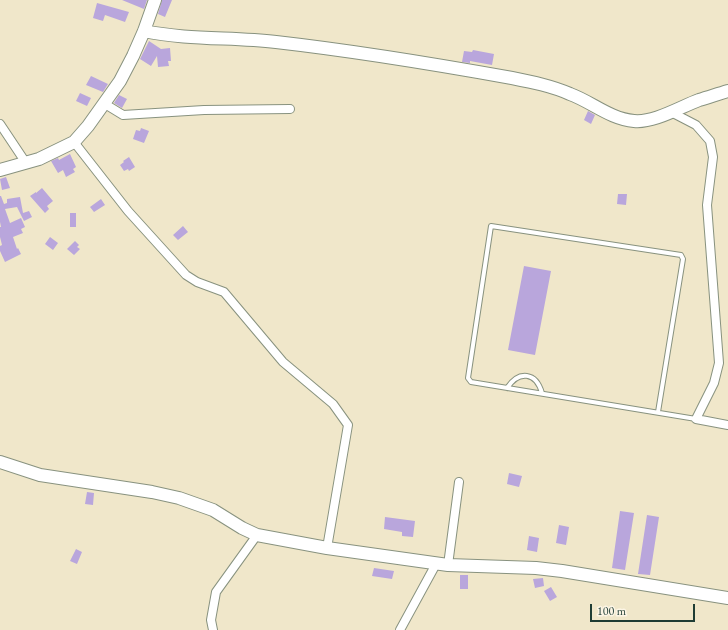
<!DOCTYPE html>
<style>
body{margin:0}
#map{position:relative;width:728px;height:630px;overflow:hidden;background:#f0e7ca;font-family:"EB Garamond",serif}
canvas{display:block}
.scale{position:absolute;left:590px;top:604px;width:105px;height:18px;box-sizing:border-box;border:2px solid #1f3d34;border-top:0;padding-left:5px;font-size:12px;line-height:14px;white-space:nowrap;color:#1f3d34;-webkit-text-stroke:3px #fcf5e5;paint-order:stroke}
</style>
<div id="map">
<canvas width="728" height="630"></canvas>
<div class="scale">100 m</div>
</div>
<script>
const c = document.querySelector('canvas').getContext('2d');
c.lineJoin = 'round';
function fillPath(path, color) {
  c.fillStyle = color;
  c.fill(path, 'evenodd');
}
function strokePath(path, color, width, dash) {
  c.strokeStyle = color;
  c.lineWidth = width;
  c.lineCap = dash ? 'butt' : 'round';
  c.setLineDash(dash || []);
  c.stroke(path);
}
fillPath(new Path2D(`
 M122 0H147L144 9Z
 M162 0H172L165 17 158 14Z
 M97 3 129 12 125 22 105 15 103 21 93 18Z
 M149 41 161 49 170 48 171 61H168L169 66 158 67 157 56 151 66 140 59Z
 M473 50 494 54 492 65 470 61V63L462 62 464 51 472 52Z
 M91 76 108 84 103 92 86 85Z
 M80 93 91 98 87 106 76 101Z
 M119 95 127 99 122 108 114 103Z
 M588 111 595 115 591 124 584 120Z
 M141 128 149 131 144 143 133 139 136 130 140 131Z
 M70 154 76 167 73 169 75 172 66 177 63 170 58 173 51 161 58 158 59 160Z
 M129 157 135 167 129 171 128 169 124 171 120 165 124 162 123 161Z
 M6 177 10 188 2 190 0 179Z
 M42 188 53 201 47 206 49 209 45 213 30 196 36 192V193Z
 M618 194H627L626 205 617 204Z
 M0 196H1L4 204 7 203V199L20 197 23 213 29 211 32 217 24 221 17 207 5 209 10 223 21 218 25 227 21 229 23 233 13 237 17 249 18 248 21 254 5 262 0 251V246L2 245 0 237V227H1L0 222Z
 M101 199 105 205 94 212 90 207Z
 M70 213H76V227H70Z
 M183 226 188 232 178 240 173 235Z
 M50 237 58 243 53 250 45 244Z
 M75 241 79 245 77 247 80 249 74 255 67 249Z
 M524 266 551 271 535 355 508 350Z
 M509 473 522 476 519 487 507 484Z
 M87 492 94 493 93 505 85 504Z
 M620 511 634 513 625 570 612 568Z
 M647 515 659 517 650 575 638 574Z
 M385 517 415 521 413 537 402 536V532L384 529Z
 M559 525 569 527 566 545 556 543Z
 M529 536 539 538 537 552 527 550Z
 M76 549 82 552 77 564 70 561Z
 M374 568 394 571 392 579 372 576Z
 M460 575H468V589H460Z
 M543 578 544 586 535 588 533 579Z
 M551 587 557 597 550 601 544 591Z`), '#b9a6dc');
const lane = new Path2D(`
 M507 388C519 370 536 372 542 393
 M658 412 683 259 681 255 491 226 468 378 471 382 696 419`);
const street = new Path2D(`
 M105 104 123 115 204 110 290 109
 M671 112 696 125 710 141 713 157 707 205 719 363 714 383 696 419 728 425
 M0 124 26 163
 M74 142 128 211 186 275 197 282 224 292 283 362 333 404 348 425 327 548
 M448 565 459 482
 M213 630 211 620 216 592 257 535
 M400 630 436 564`);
const secondary = new Path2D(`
 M144 31C188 40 232 37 276 42 355 51 434 64 512 78 532 82 552 86 570 94 592 102 610 119 634 121 654 123 680 107 699 100 709 97 718 94 728 91
 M0 170 39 159 74 142 88 126 120 81 133 56 144 31 155 0
 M0 462 40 475 152 492 179 498 213 510 242 528 257 535 327 548 448 565 536 568 562 571 728 598`);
strokePath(lane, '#88927f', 6);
strokePath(street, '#88927f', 10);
strokePath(secondary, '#88927f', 14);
strokePath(lane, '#fff', 4);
strokePath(street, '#fff', 8);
strokePath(secondary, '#fff', 12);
</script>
